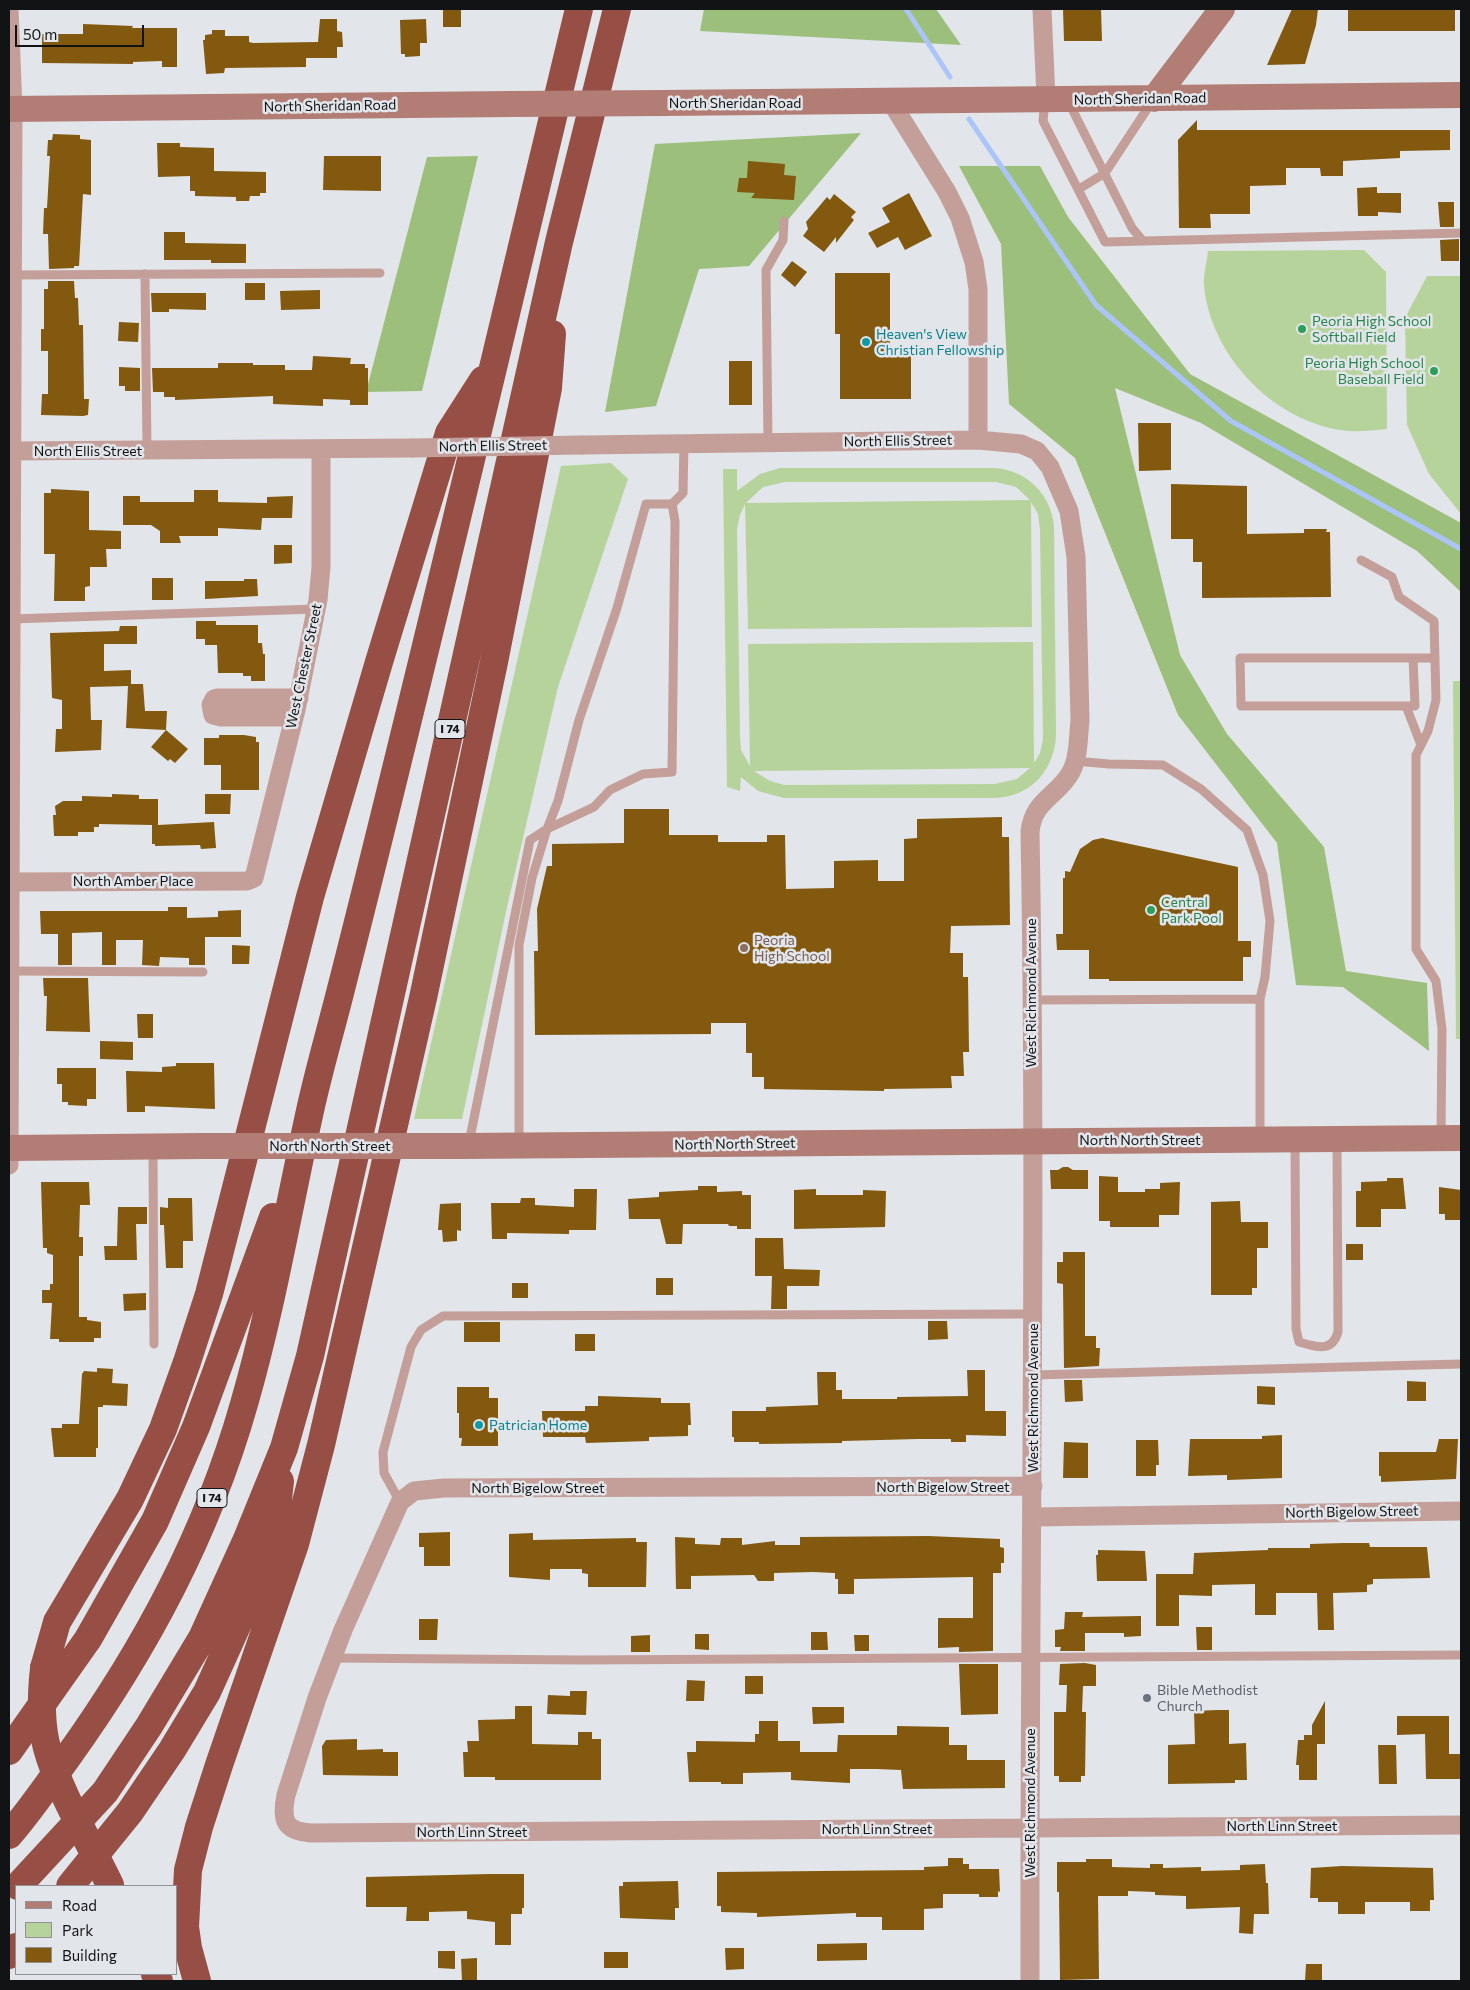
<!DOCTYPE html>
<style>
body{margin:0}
#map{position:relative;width:1470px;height:1990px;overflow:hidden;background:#e2e5e9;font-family:Commissioner,sans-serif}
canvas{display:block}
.frame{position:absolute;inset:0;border:10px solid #121314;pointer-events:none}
.legend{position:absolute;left:15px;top:1885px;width:162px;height:90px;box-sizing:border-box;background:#e2e5e9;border:1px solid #8f9194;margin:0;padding:6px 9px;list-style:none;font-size:15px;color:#121314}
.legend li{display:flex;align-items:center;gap:10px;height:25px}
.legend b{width:25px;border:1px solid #8f9194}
.scale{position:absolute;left:15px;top:25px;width:129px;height:22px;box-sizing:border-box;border:2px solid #121314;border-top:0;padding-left:6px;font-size:15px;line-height:18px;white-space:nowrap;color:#121314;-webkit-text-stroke:4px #e2e5e9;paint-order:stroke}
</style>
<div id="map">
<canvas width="1470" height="1990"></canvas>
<div class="frame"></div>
<ul class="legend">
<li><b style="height:6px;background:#b27d75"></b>Road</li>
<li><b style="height:14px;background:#b7d39c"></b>Park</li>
<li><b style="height:14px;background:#82590f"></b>Building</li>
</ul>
<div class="scale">50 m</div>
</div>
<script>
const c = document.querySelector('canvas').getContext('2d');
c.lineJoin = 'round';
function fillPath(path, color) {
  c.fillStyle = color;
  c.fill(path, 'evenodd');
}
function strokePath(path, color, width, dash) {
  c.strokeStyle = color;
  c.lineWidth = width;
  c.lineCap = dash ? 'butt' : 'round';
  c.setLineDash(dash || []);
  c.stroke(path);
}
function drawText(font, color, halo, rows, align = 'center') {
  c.font = font + ' Commissioner,sans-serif';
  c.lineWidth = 5;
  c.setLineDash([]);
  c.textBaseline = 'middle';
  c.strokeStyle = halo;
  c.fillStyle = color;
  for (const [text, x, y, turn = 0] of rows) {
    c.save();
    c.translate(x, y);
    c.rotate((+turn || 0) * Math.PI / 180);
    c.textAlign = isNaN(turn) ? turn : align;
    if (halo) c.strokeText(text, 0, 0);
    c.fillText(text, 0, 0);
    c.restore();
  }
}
fillPath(new Path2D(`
 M1364 250 1386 272 1387 429C1375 430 1361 432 1349 431 1277 425 1210 357 1204 285 1203 274 1207 262 1208 251Z
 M1427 276H1461V514L1429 474 1407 425 1405 318Z
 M611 463 628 479 558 687 507 907 462 1119H414L561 466Z
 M780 468H996C1027 471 1051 494 1054 526L1056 734C1055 770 1031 797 994 798H784L758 791 741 777 740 791 727 787 723 469H737V491L760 474ZM785 482H996L1016 487 1030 500 746 503 763 487ZM1031 502 1038 514 1040 530 1043 739 1040 753 1034 763 1033 642 748 644 750 766 741 750 740 736 737 529 740 515 745 504 748 629 1032 627ZM1030 768 1017 779 995 784 784 785 770 781 754 771Z
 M1453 681H1461V1039H1456Z`), '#b7d39c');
fillPath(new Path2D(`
 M704 9H936L961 45 700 31Z
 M861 133 749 266 699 269 656 406 605 412 655 144Z
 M478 156 422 391 366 392 427 157Z
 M959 166H1040L1068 217 1190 374 1461 523V592L1417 551 1201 423 1115 388 1180 655 1227 734 1324 847 1346 971 1427 983 1429 1051 1343 987 1296 985 1277 843 1178 715 1075 458 1009 404 1001 244Z`), '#9dbf7c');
strokePath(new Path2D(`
 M906 9 950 77
 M969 119 1096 305 1231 421 1461 549`), '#acc5f9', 5);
fillPath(new Path2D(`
 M443 9H461V27H443Z
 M1063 9H1101L1102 41H1064Z
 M1292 9H1318L1316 25 1305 64 1267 65Z
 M1348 9H1455V31H1348Z
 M320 19H337V31L342 32 343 47H337V58H306V67L225 68 224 73 206 74 203 40H205V35L212 34V30H225V36H249V42L253 43 318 42Z
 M426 19 427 43H420V56L405 57V54H401L400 20Z
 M83 24 133 26 132 28H177V67H162V61L133 62V64L42 63V34H83Z
 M1197 120V130H1450V150L1400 151V158L1343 161V176H1321L1320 168H1286V185L1250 186V214H1210L1211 228H1179L1178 140Z
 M53 134 80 135V139L91 140V195L83 194 79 266H74V268L49 269 48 234H43L44 208H47L50 156H47L48 140H52Z
 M157 143H180V147L214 148V171L266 172V193H260V196H250L249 201H236V197L195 196V191H190V176L158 177Z
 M324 156H381V191L323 190Z
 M748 161 785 164 784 175 796 176 794 200 751 198 755 193 737 192 739 178H747Z
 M1377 187V193H1401V213L1378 212V216H1358L1357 188Z
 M909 193 932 236 905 250 898 237 877 248 868 233 890 222 882 208Z
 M834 194 856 212 851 217 854 220 836 243V237L824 252 803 236 808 229 806 222 827 197 830 200Z
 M1438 202H1454V227H1440Z
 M164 232H185V243L246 244V263H211V260H164Z
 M1459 239V261H1441L1440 240Z
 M792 261 807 272 795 287 781 275Z
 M835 273H890V351H911V399H840V334H835Z
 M48 281H74L75 298H78L79 325H83L84 399H89L88 415 83 416 41 415 42 394H48V351H41V329H44V289H48Z
 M245 283H265V300H245Z
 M320 290V309L281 310 280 291Z
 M151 293H206V310L169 309V312H152Z
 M119 322 139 323 138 342 118 341Z
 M313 356 351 358 350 364H365V368H368V405H350V400L323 399V406L273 404V396L175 400V397H164V392H153L152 368H218V363H253V365H285V370H312Z
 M729 361H752V405H729Z
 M119 367 140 368V391H125V386H119Z
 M1138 423H1171V470L1139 471Z
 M1171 484 1247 486V534L1304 533V529H1327L1326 532H1330L1331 597 1202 598V562H1193V539H1171Z
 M51 489 89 491V530L121 531V549H106L107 567H90V586L85 587V601H54L55 554H44V493H51Z
 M194 490H218V502L267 503V497L293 496 292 518H262L261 530 218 528V536H179L181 543H160V531L151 525H123V496H140V502H194Z
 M274 545H292V563L274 564Z
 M152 578H173V600H152Z
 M244 579H257L258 596 205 599V581H244Z
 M196 621H216V625H258V643H262L263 654H265V681H251V676H243V673H218L217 645H205V639H196Z
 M120 626H137V644H104V671L131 670V684H143L145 711H167L166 730 188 749 175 763 170 759 168 761 151 747 166 730 126 728 128 686 90 687 91 720H102L101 750 55 752 56 729H62V700L52 698 50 633 119 631Z
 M219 735H244L256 737V742H259V790H221V765H204V738H219Z
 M112 794 139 795V799H158V825L214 822 216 848 201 849 200 845 155 846V844H152V825L99 824V827H94V832H78V836H54L53 815H56L55 806 63 801H82V796L112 797Z
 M205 794H231L230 814H205Z
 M624 809H669V835H718V842H767V835H785L786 889 834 888V861L878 860V881H904V839L917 838V819L1002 817V837H1009L1010 925 951 926 950 953H963V977H968L969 1052H963L964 1076H951L952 1088 884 1089V1091L764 1089V1077H752V1053H746V1023H711V1034L535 1035 534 951H538L537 909 547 866H552V844L624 843Z
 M1102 838 1238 867V941H1251V957H1243V981H1109V979H1089V950H1057L1056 934H1063V878H1065V871L1070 872 1080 849 1093 840Z
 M168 907H187V918L218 917V911L241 910V937H205V965H189V958L160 957 159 966 142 965 143 940H116V965H102V932L72 933V965H58V934H41L40 911H168Z
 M232 945 250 946 249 964H232Z
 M43 978H88L90 1032 46 1031 47 996H44Z
 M137 1014H153V1038H138Z
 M100 1041 133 1042V1060L100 1059Z
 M176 1063H214L215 1109 145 1106V1112H127L126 1071 162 1072V1067L176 1066Z
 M57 1068H96V1099H87V1106L68 1105V1102H62V1084H57Z
 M1063 1167H1068L1073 1170H1088V1189H1051L1050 1170H1058Z
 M1099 1176 1118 1177V1192H1145V1189H1160V1183L1180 1182 1179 1215H1159V1227H1110V1221H1099Z
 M1387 1178H1403L1406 1209H1381V1227H1356V1191H1361V1182L1387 1181Z
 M41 1182H89L90 1205H80L79 1237H83V1256H79V1317H87V1320L101 1322V1338H94V1342H59V1339H50L52 1303H42V1290H50V1284H53V1255L47 1253V1248H43Z
 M698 1186H717V1192L742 1191V1195H751V1229H737V1226H729L728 1224H683L682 1244H666L660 1219H629L628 1199 659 1197V1192L698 1190Z
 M1439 1187 1461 1190V1220H1445V1214H1439Z
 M574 1189H597L596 1230H569V1234L507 1233V1239H492L491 1203H520L521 1198H535V1205L574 1207Z
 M816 1189V1195H863V1190L886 1191 885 1227 794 1229V1190Z
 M168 1198H192L193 1241H183V1268H166L164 1225H160V1207L168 1208Z
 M1240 1201 1241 1222H1268V1248H1257V1288H1252V1295H1211V1202Z
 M461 1203V1231L457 1230V1241L443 1242 442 1230H438L440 1204Z
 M118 1207H147V1224H136L137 1260H105L104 1246H117Z
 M755 1238H783L784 1269 820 1270 819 1286H787V1309H771L772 1276H755Z
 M1346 1244H1363V1260H1346Z
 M1063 1252H1085V1336H1096V1348H1100L1099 1366 1064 1368 1063 1284 1057 1283V1262H1063Z
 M656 1278H673V1295H656Z
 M512 1283H528V1298H512Z
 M146 1293V1310L124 1311 123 1294Z
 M928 1321H947L948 1339 928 1340Z
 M464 1322H500V1342H464Z
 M575 1334H595V1351H575Z
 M97 1368 113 1369 112 1383 128 1384 127 1406 103 1405V1407H98V1448H96V1457H54L51 1428H62V1424H79L82 1374 84 1371 97 1372Z
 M967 1370H985V1411H1006V1436L966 1435V1442H951V1439H918L842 1441V1443L759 1444V1442H734V1437H732V1411H766V1407L818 1405 817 1372H836V1390H842V1399H897V1397L968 1396Z
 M1064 1380H1082L1083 1401 1065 1402Z
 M1407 1381 1426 1382V1401H1407Z
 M1257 1386 1275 1387V1405L1257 1404Z
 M457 1387H489V1398H498V1446H461L462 1438H459V1413H457Z
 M598 1396 661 1398V1403H690L691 1425H688V1436L649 1437V1441L586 1443 585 1437H543L542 1411H585V1406H598Z
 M1282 1435V1478L1227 1480V1475L1188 1476 1190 1439H1262V1436Z
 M1439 1439H1458L1456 1479 1381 1482V1476H1379V1452H1436Z
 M1136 1440H1158L1159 1465H1156V1476H1136Z
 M1064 1442 1088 1443V1478H1063Z
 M450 1532V1566H424V1547H419V1533Z
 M533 1533V1540L636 1538V1542H647L646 1587H588V1574L582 1573V1569H550V1580L509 1577V1534Z
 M928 1536 1000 1539V1547L1004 1548V1563H1001V1573H993V1651L959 1652V1647L938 1648V1618H973V1577L854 1579V1594H838V1579H835V1573L813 1572 774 1573V1581H758L754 1575 691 1576V1589H676L675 1537 695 1538V1544L720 1545 721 1538H742V1545L775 1541V1545H800V1537Z
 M1343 1543H1369L1370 1547H1427L1430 1578 1373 1579V1584L1367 1585V1592L1333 1593 1334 1630H1318L1317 1593H1276V1615H1255V1584L1212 1585V1596L1179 1595V1626H1156V1574H1193L1194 1553 1268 1550V1548H1310V1544Z
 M1098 1550 1145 1551 1147 1581H1097L1096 1555H1098Z
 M1065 1612H1083L1082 1617 1141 1616V1636L1124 1637V1633H1085V1651H1060L1061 1647H1055V1630L1064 1629Z
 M419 1619H438L437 1640H419Z
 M1196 1627H1212V1650H1197Z
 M811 1632H827L828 1650H811Z
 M695 1634H709V1650L695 1649Z
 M650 1635V1652H631V1636Z
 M854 1635H869V1651H855Z
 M1085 1663 1096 1665V1686H1083L1082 1712H1086L1085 1776H1081V1782H1059V1776H1054V1712H1066L1067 1685H1059L1060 1664Z
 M959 1664H998V1714L961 1715Z
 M745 1676H763V1694H745Z
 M687 1680 705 1681 704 1701H686Z
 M570 1691H587L586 1715 547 1714 548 1695 570 1696Z
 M1325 1701V1744H1317V1780H1299V1765H1296L1298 1740H1304V1735H1312V1725Z
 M515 1706H532V1744L578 1745V1732H592V1739H601V1780H495V1777H464L463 1752H468L467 1741H479L478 1720 515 1719Z
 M812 1707H844V1723L813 1724Z
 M1217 1710H1229V1744L1246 1743 1247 1780H1235V1783L1168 1784V1745L1195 1744 1194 1711Z
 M1397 1716H1449V1754H1461V1779H1426L1425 1734 1397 1735Z
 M759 1721H778V1741H800V1752H837L838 1735H897V1726L949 1727V1745H967V1760H1005V1788L903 1789 901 1770 877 1769H850V1783L791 1780V1772L743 1773V1784H721V1782H689L687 1752H696V1741L755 1742V1734H759Z
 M357 1739V1750L383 1749V1752H398V1776L323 1775 322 1746 326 1740Z
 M1378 1745H1396L1397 1784H1379Z
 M948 1858H963V1864H969V1869H999L1000 1892 998 1891V1897H979V1894H943V1908L924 1909V1930H882V1917H856V1913L757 1917V1913L721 1912V1906H717V1872L924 1870V1867L948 1866Z
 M1086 1859H1112V1867L1150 1868V1864H1163V1868L1201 1867V1871L1240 1870V1865L1265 1864 1266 1883H1268L1269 1914H1254L1253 1934 1239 1933 1240 1907 1186 1909V1896L1155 1895V1892L1128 1891V1896H1098L1099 1979 1060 1980 1059 1892H1057V1862H1086Z
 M1342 1866 1433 1868 1434 1900H1430V1911H1410V1902H1365V1914H1338V1902H1318V1898H1310L1311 1868Z
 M490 1874H524V1908H522V1914H511V1945H495V1922L467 1919V1911L429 1912V1921H406L407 1907H366V1877Z
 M678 1881 679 1908H675V1920L620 1918 619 1886H623V1882Z
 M867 1943V1960L817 1961V1944Z
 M725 1948H744V1969L726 1970Z
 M438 1951H455V1969L438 1968Z
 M604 1952H628V1968H604Z
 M477 1958V1981H462L461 1959Z
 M1306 1964H1322V1981H1305Z`), '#82590f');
strokePath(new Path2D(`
 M1045 101 1043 121 1105 242 1461 233
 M1068 101 1132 228 1142 240
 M1079 189 1105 173 1151 103
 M145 274 147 450
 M12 275 380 273
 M768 443 766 270 783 240 784 221
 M672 504 683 493 684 444
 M1361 560 1392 577 1399 597 1434 621 1436 700 1428 731 1416 755V949L1436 981 1442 1029 1441 1136
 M11 619 316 609
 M1413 658 1415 706H1241L1240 658H1435
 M1406 706 1421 745
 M1074 761 1109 764 1163 765 1201 789 1247 830 1263 875 1270 921 1265 977 1260 999
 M10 971 203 972
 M1032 1000 1260 999V1138
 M1295 1141 1296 1329 1299 1342C1316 1347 1332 1353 1338 1332L1337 1142
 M469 1143 530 840 547 829 558 801 579 720 617 608 646 504H672L675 521 672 772 643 774 610 790 594 807 547 829 532 878 519 945V1143
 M153 1150 154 1344
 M1033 1375 1461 1364
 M400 1502 384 1473 383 1452 411 1347 421 1330 443 1316 1033 1314
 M332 1658 582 1660 1461 1655`), '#c49f9a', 9);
strokePath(new Path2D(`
 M1042 9 1046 98
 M891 102 947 192 960 218 974 262 978 289V440
 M582 445 978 440 1021 444 1037 451 1050 467 1069 511 1076 557 1080 721C1078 737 1079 757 1071 772 1058 796 1033 800 1030 832 1037 1215 1029 1598 1030 1981
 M9 451 413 448
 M294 717H221L213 715 211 705 214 699 217 698H299
 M11 882 247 881 254 878 296 710 318 600 321 567V449
 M9 1165 13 109 9 9
 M1033 1486 444 1488 414 1491 400 1502 343 1630 317 1698 286 1795C281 1820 284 1831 311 1833L1461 1825
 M1033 1517 1461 1511`), '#c49f9a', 19);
strokePath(new Path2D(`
 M1154 99 1222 9
 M663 103 1461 95
 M9 109 511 104
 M463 1146 1461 1138
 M9 1148 201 1146`), '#b27d75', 26);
strokePath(new Path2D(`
 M44 1668 57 1622 130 1499 163 1429 187 1362 209 1294 310 897 379 662 449 433 483 380
 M9 1751 88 1639 155 1521 196 1427 273 1217
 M9 1835C30 1811 48 1784 67 1758 146 1648 207 1534 244 1404 271 1311 287 1215 308 1120 317 1076 330 1033 341 989 424 663 500 336 579 9
 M18 1886 105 1792 149 1726 202 1638 247 1539 284 1448 310 1356 559 242 617 9
 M70 1886 130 1812 172 1750 207 1692 254 1588 275 1526 280 1481
 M9 1955 16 1947
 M155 1974 159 1981
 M197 1981 188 1948 185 1927 188 1870 199 1827 219 1765 295 1544 321 1445 423 998 494 662 548 388 552 334`), '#964e45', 28);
strokePath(new Path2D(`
 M413 448 582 445`), '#c49f9a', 19);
strokePath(new Path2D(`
 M511 104 663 103
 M201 1146H463`), '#b27d75', 26);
strokePath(new Path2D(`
 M44 1668C41 1695 40 1722 47 1748 59 1792 90 1843 110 1885`), '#964e45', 28);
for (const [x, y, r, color] of [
 [1302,329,5,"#2e9e5b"],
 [866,342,5,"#0f9aa8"],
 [1434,371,5,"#2e9e5b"],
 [1151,910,5,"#2e9e5b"],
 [744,948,5,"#8d6e63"],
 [479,1425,5,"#0f9aa8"],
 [1147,1698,5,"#6b7280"]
]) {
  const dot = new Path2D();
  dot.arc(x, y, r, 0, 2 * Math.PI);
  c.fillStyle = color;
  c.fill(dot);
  strokePath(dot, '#e2e5e9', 2);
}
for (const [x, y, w] of [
 [450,729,30],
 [212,1498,30]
]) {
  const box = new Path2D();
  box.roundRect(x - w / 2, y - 9.5, w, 19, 4);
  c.fillStyle = '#e2e5e9';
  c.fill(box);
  strokePath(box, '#121314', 1);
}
drawText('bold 12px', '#121314', null, [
 ["I 74",450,729],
 ["I 74",212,1498]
]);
drawText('14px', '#121314', '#e2e5e9', [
 ["North Sheridan Road",1140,99,-1],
 ["North Sheridan Road",735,103],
 ["North Sheridan Road",330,106,-1],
 ["North Ellis Street",898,441,-1],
 ["North Ellis Street",493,446,-1],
 ["North Ellis Street",88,451],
 ["West Chester Street",304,666,-78],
 ["North Amber Place",133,881],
 ["West Richmond Avenue",1031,993,-90],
 ["North North Street",1140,1140],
 ["North North Street",735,1144,-1],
 ["North North Street",330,1146],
 ["West Richmond Avenue",1033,1398,-90],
 ["North Bigelow Street",943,1487],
 ["North Bigelow Street",538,1488],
 ["North Bigelow Street",1352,1512,-1],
 ["West Richmond Avenue",1030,1803,-90],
 ["North Linn Street",1282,1826],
 ["North Linn Street",877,1829],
 ["North Linn Street",472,1832]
]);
drawText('14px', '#27864d', '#e2e5e9', [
 ["Peoria High School",1312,321],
 ["Softball Field",1312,337],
 ["Peoria High School",1424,363,"right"],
 ["Baseball Field",1424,379,"right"],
 ["Central",1161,902],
 ["Park Pool",1161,918]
], 'left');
drawText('14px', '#0d838f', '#e2e5e9', [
 ["Heaven's View",876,334],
 ["Christian Fellowship",876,350],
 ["Patrician Home",489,1425]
], 'left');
drawText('14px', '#785e54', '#e2e5e9', [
 ["Peoria",754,940],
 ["High School",754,956]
], 'left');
drawText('14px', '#5b616d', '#e2e5e9', [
 ["Bible Methodist",1157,1690],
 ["Church",1157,1706]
], 'left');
</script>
